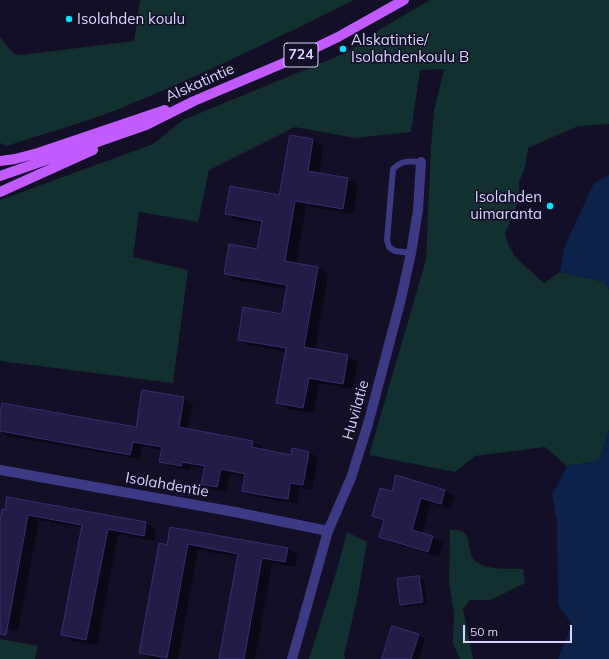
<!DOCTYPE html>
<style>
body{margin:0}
#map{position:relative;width:609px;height:659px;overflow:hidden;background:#130f26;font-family:Mulish,sans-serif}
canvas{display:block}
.scale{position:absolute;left:463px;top:625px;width:109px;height:18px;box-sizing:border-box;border:2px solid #d9d4ff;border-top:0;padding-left:5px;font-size:12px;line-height:14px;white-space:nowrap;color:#d9d4ff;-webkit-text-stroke:3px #130f26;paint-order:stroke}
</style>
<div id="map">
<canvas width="609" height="659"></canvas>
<div class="scale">50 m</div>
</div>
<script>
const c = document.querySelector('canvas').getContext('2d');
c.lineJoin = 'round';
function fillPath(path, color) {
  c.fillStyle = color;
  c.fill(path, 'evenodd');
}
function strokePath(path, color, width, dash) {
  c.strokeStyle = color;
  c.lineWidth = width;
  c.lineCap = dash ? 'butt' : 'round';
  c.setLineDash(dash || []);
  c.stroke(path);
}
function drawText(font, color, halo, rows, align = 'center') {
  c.font = font + ' Mulish,sans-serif';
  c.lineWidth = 3;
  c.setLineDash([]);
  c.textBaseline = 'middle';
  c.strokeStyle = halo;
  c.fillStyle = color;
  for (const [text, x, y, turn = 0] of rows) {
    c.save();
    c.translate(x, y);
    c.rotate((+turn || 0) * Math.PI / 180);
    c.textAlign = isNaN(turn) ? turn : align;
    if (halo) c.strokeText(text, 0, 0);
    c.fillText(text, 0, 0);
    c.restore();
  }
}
fillPath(new Path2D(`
 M140 0H354C275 39 196 78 114 111 79 124 43 134 7 146L0 143V37L14 54 22 55 134 41Z
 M430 0H609V124L578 126 528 148 525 167 519 182 520 197 505 234 508 244 515 257 544 283 560 272 605 282 609 290V430L599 461 567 466 545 447 475 456 455 472 369 455 426 260 431 146 434 111 444 69 420 70 411 132 355 138 295 127 209 170 198 222 139 212 133 257 188 270 173 383 0 361V200L153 144 183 120 348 52 379 30Z
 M450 530C454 530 460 530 463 532 472 537 466 555 477 562 489 571 509 568 523 569L525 583 491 600H470L463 609 473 659H460L453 644 454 614 449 581Z
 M347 532 367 542 358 595 344 655 345 659H309L338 566Z
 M0 639 38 646 35 659H0Z`), '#12302f');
fillPath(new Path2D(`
 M609 175V290L605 282 560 272 564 248 594 183Z
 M609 430V659H558L572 624 558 605 557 520 552 495 567 466 599 461Z`), '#0c2248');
fillPath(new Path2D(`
 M290 136 313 140 323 146 319 174 348 179 358 185 353 214 306 206 296 264 317 268 328 274 315 350 347 356 358 362 353 389 319 383 314 413 288 409 277 403 286 352 249 345 239 339 283 315 287 289 235 280 225 274 258 251 262 224 236 220 226 214 280 196Z
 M171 395 184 398 193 403 188 430 253 442 262 447V450L292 456 293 449 309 452 318 458 312 490 299 487 297 504 252 496 243 491 245 477 230 474 226 492 212 489 202 484 205 469 191 466 190 470 169 466 160 461 162 450 142 446 140 459 7 436 0 431V420L137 428Z
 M445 491 455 496 451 509 431 503 422 534 432 537 443 543 439 557 390 542 380 536 384 522 373 516 393 493Z
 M3 510 146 523 156 529 154 541 118 534 97 645 72 641 62 635 82 528 39 520 18 631 0 628V526Z
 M171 528 287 548 298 554 295 567 272 563 255 659H220L239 557 198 550 178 659H152L140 653Z
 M419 577 424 580 427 604 406 607 401 604Z
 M418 635 425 639 419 659H383Z`), '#0007');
const building = new Path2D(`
 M290 135 313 139 308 171 348 178 343 209 295 201 285 261 318 267 304 347 348 355 343 384 309 378 303 408 276 403 286 348 238 340 243 307 282 314 287 285 224 274 229 244 257 249 262 221 225 214 230 186 279 195Z
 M142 390 184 397 179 427 253 441 252 447 291 455 292 448 309 452 303 485 290 483 288 499 261 495 242 491 245 474 221 469 217 487 201 484 205 466 182 462 181 466 159 462 162 447 133 442 130 455 0 431V415L2 403 136 427Z
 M396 475 445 490 441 504 421 498 412 530 433 536 428 552 379 537 384 520 372 516 380 488 392 491Z
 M7 497 146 522 144 536 108 529 86 640 61 635 82 525 28 515 6 635 0 634V520L2 509 5 510Z
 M170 527 288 548 285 562 262 558 244 659H219L238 554 188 544 167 658 139 653 159 543 167 545Z
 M419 576 423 602 400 605 397 579Z
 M392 626 419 634 411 659H382Z`);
fillPath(building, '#241b47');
strokePath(building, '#3b2d73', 1);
strokePath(new Path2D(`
 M411 253 395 251 389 247 387 240 393 169C402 160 409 161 421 162`), '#3d3a85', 6);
strokePath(new Path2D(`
 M0 470 235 512 328 531
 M292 659 328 531 351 478 368 424 401 299 411 253 418 210 421 162`), '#3d3a85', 10);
strokePath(new Path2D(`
 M0 161 15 159 38 153 165 110
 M0 176 146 125 194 101 286 62 338 37 404 0
 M0 192 93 150`), '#c25bff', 10);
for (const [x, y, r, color] of [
 [69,19,4,"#00e5ff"],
 [343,49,4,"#00e5ff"],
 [550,206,4,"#00e5ff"]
]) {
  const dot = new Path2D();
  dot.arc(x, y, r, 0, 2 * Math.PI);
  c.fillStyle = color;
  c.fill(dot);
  strokePath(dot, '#130f26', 1.5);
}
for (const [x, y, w] of [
 [301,55,34]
]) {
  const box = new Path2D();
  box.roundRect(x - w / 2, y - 12, w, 24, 3);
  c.fillStyle = '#130f26';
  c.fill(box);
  strokePath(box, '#d9d4ff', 1);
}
drawText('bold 14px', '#d9d4ff', null, [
 ["724",301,55]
]);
drawText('15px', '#d9d4ff', '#130f26', [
 ["Isolahden koulu",77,19],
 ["Alskatintie/",351,40],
 ["Isolahdenkoulu B",351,57],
 ["Isolahden",542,197,"right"],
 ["uimaranta",542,214,"right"]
], 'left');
drawText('15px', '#d9d4ff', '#130f26', [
 ["Alskatintie",200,83,-24],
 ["Huvilatie",356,410,-74],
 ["Isolahdentie",167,485,10]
]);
</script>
